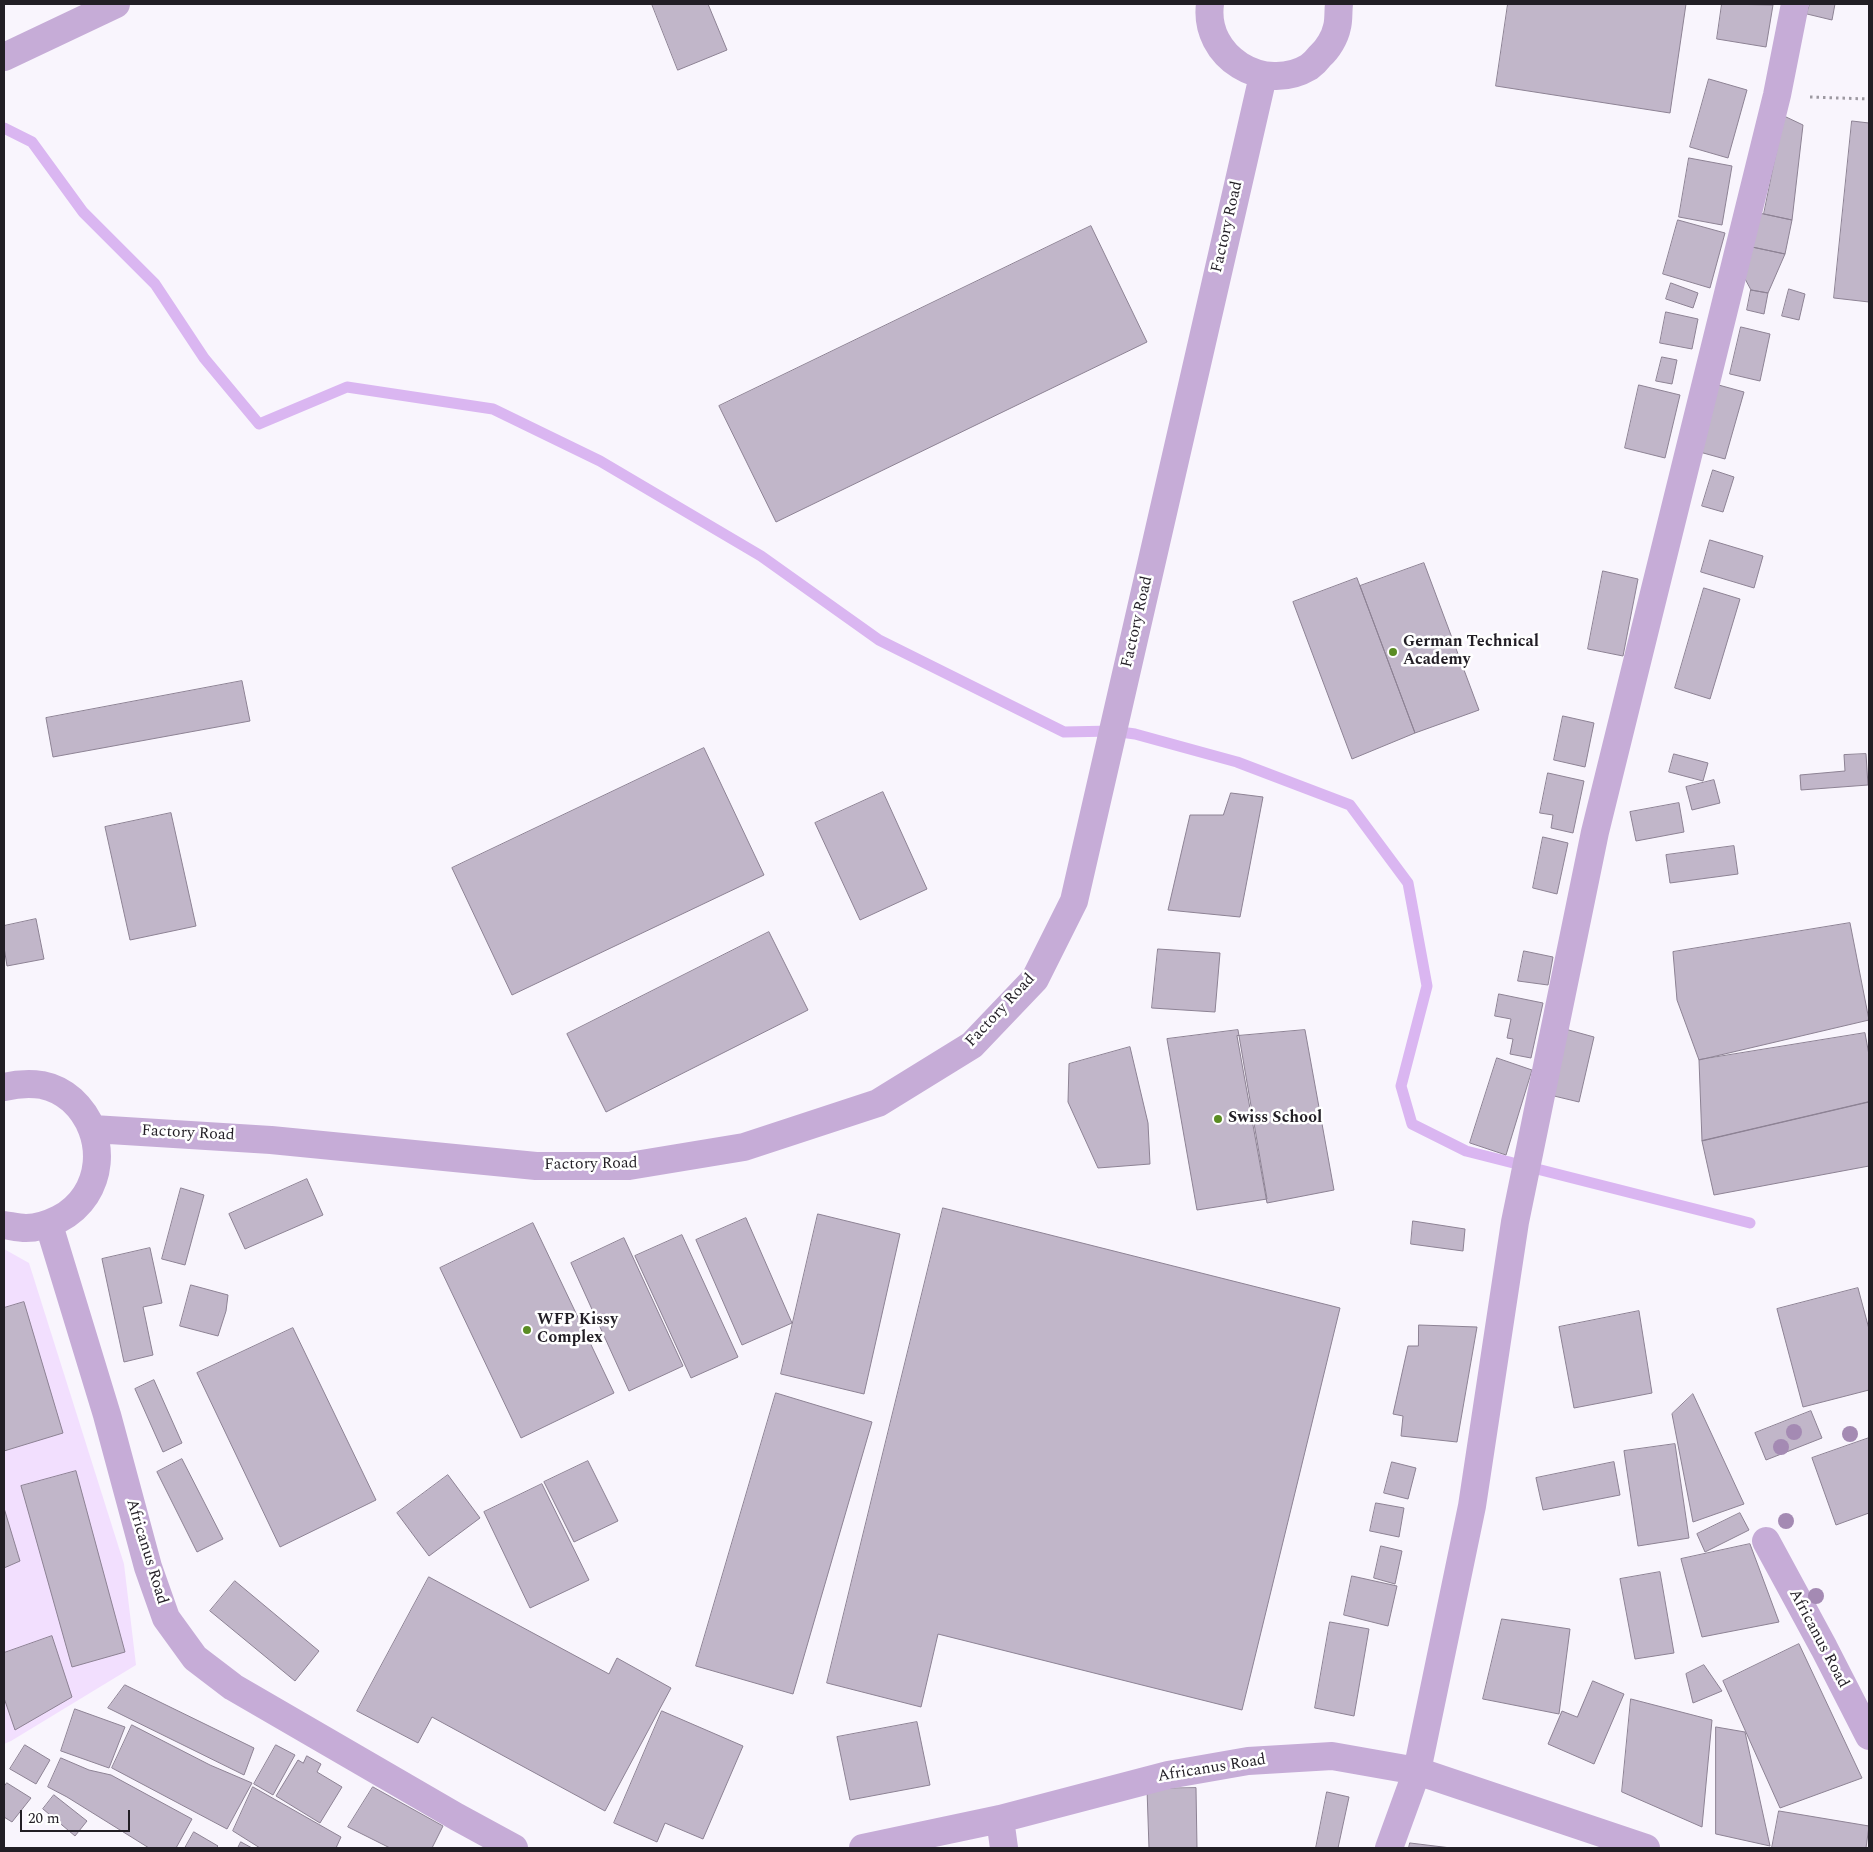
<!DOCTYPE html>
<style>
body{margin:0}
#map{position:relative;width:1873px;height:1852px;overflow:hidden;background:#f9f5fd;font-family:Spectral,serif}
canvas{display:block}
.frame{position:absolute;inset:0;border:5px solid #221e25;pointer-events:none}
.scale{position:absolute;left:20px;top:1810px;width:110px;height:22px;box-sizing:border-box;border:2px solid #221e25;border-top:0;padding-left:6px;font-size:15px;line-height:18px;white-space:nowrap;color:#221e25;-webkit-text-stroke:4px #fff;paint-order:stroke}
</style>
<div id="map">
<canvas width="1873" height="1852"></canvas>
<div class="frame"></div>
<div class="scale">20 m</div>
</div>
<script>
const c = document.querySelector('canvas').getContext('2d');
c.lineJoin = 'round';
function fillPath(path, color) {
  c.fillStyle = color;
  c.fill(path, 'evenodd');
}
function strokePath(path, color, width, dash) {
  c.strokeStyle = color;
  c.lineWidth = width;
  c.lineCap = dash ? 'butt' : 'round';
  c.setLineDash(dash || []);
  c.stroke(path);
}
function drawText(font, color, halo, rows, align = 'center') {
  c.font = font + ' Spectral,serif';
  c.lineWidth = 5;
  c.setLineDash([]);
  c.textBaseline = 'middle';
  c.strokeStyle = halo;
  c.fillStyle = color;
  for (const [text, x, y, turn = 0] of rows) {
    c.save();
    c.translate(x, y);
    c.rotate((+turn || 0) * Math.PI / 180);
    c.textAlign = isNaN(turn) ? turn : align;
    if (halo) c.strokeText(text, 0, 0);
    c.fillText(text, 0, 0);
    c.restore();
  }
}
fillPath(new Path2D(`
 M4 1249 29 1263 124 1564 136 1665 11 1741 4 1744Z`), '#f2dffe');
strokePath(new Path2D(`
 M4 128 32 142 83 212 155 284 204 358 259 424 347 387 493 409 600 461 761 556 879 640 1064 732 1113 731 1135 734 1237 762 1350 805 1408 883 1427 986 1401 1086 1412 1124 1466 1151 1750 1223`), '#dab6f1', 11);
const building = new Path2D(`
 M652 4H708L727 50 678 70Z
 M1508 4H1686L1670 113 1496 86Z
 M1722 4 1773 5 1766 47 1717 39Z
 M1810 4H1835L1832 20 1807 14Z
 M1709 79 1747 90 1728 158 1690 147Z
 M1784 116 1803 125 1792 220 1764 214Z
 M1852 121 1869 123V302L1834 298Z
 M1689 158 1732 166 1722 225 1679 217Z
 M1759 213 1792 220 1785 254 1752 247Z
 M1678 220 1725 233 1710 288 1663 274Z
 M1091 226 1147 342 776 522 719 406Z
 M1752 247 1785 254 1768 293 1751 290 1744 277Z
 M1671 283 1698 293 1693 308 1666 299Z
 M1789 289 1805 294 1799 320 1782 316Z
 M1751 290 1768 293 1764 314 1747 310Z
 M1666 312 1698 319 1692 349 1660 343Z
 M1741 327 1770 334 1760 381 1730 374Z
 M1662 357 1677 360 1672 384 1656 381Z
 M1715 384 1744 392 1725 459 1696 451Z
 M1639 385 1680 395 1665 458 1625 448Z
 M1713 470 1734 477 1723 512 1702 506Z
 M1710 540 1763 556 1754 588 1701 572Z
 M1424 563 1479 710 1415 733 1360 586Z
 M1603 571 1638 579 1623 656 1588 649Z
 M1357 578 1415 733 1352 759 1293 602Z
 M1704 588 1740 599 1710 699 1675 688Z
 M242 681 250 721 53 757 46 718Z
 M1563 716 1594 723 1585 767 1554 760Z
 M704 748 764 875 512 995 452 868Z
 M1674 754 1708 763 1703 781 1669 772Z
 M1866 754 1868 785 1801 790 1800 775 1845 771 1844 755Z
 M1548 773 1584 781 1573 833 1551 828 1553 815 1540 813Z
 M1714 780 1720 803 1692 810 1686 787Z
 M883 792 927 889 860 920 815 823Z
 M1231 793 1263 797 1240 917 1168 910 1190 815H1223Z
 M1679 803 1684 832 1636 841 1630 812Z
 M171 813 196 926 130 940 105 827Z
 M1543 837 1568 843 1557 894 1533 888Z
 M1734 846 1738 874 1670 883 1666 855Z
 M36 919 44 959 7 966 4 947V926Z
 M1850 923 1869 1020 1699 1060 1677 1000 1673 952Z
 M769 932 808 1010 606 1112 567 1034Z
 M1158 949 1220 953 1215 1012 1152 1008Z
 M1524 951 1553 957 1548 985 1518 981Z
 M1499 994 1543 1003 1531 1058 1510 1054 1513 1039 1507 1038 1511 1019 1495 1016Z
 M1565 1029 1594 1037 1579 1102 1550 1095Z
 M1238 1030 1267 1199 1197 1210 1167 1039Z
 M1305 1030 1334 1190 1267 1203 1237 1036Z
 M1865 1033 1869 1055V1102L1702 1141 1699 1060Z
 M1130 1047 1148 1123 1150 1164 1098 1168 1068 1102 1069 1064Z
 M1497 1058 1532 1070 1506 1155 1470 1143Z
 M1869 1102V1166L1714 1195 1702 1141Z
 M307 1179 323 1215 245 1249 229 1214Z
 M181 1188 204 1195 185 1265 162 1259Z
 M943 1208 1340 1308 1242 1710 938 1634 921 1707 827 1683Z
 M818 1214 900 1234 864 1394 781 1374Z
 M746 1218 792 1323 742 1345 696 1240Z
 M1413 1221 1465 1229 1463 1251 1411 1244Z
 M533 1223 614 1393 521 1438 440 1268Z
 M682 1235 738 1357 691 1378 635 1256Z
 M624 1238 683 1366 629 1391 571 1263Z
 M150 1248 162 1303 143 1307 153 1355 124 1362 102 1259Z
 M191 1285 228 1295 226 1311 218 1336 180 1326Z
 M1858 1288 1869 1329V1390L1803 1407 1777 1309Z
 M24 1302 63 1433 4 1451V1308Z
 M1639 1311 1652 1393 1574 1408 1559 1327Z
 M1419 1325 1477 1327 1457 1442 1401 1436 1403 1416 1393 1414 1408 1346H1418Z
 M293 1328 376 1500 280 1547 197 1373Z
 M154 1380 182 1443 163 1452 135 1389Z
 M776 1393 872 1422 793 1694 696 1666Z
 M1693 1394 1744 1504 1693 1522 1672 1414Z
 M1811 1411 1822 1438 1766 1460 1755 1433Z
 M1869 1438V1513L1836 1525 1812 1458Z
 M1675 1444 1689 1538 1638 1546 1624 1451Z
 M182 1459 223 1539 197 1552 157 1472Z
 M588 1461 618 1521 574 1542 544 1482Z
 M1392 1462 1416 1468 1408 1499 1384 1493Z
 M1614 1462 1620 1495 1543 1510 1536 1478Z
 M76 1471 125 1652 72 1667 21 1486Z
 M448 1475 480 1518 429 1556 397 1513Z
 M542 1484 589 1580 530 1608 484 1512Z
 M1376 1503 1404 1508 1399 1537 1370 1531Z
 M4 1508 20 1561 4 1568Z
 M1740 1513 1749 1530 1705 1552 1697 1534Z
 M1750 1544 1779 1622 1702 1637 1681 1559Z
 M1381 1546 1402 1551 1395 1584 1374 1578Z
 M1660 1572 1674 1653 1635 1659 1620 1579Z
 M1352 1576 1397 1586 1388 1626 1344 1615Z
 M429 1577 609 1674 617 1658 671 1688 605 1811 432 1717 418 1743 357 1711Z
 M235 1581 319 1651 295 1681 210 1611Z
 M1502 1619 1570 1629 1559 1714 1483 1699Z
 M1330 1622 1369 1629 1354 1716 1315 1708Z
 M52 1636 72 1697 15 1730 4 1698V1653Z
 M1799 1644 1862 1778 1780 1808 1723 1681Z
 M1704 1665 1722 1691 1693 1703 1686 1674Z
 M1593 1681 1624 1694 1594 1764 1548 1744 1562 1711 1577 1717Z
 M125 1685 254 1748 244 1775 108 1708Z
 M1631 1699 1712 1720 1702 1827 1622 1792Z
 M75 1709 125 1727 109 1768 61 1751Z
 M662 1711 743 1746 703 1839 665 1823 657 1842 614 1823Z
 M917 1722 930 1785 850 1800 837 1737Z
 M132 1725 210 1765 252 1783 227 1829 112 1768Z
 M1716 1727 1745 1732 1770 1846 1716 1834Z
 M25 1745 50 1760 36 1784 10 1769Z
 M276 1745 295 1755 273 1795 254 1784Z
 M307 1756 321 1764 317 1772 342 1787 320 1823 276 1796 298 1760 303 1763Z
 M61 1758 89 1770 111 1775 192 1819 176 1848H149L67 1797 48 1787Z
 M7 1783 31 1798 12 1822 4 1817V1787Z
 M253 1787 341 1837 336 1848H260L233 1831Z
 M373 1787 443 1826 432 1848H390L348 1827Z
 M1196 1788 1197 1848H1149L1147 1789Z
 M1327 1792 1349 1797 1338 1848H1316Z
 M54 1795 87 1821 75 1836 43 1809Z
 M1779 1811 1869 1826 1866 1848H1772Z
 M194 1832 218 1846 216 1848H185Z
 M241 1842 252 1848H238Z
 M1410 1843 1451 1848H1409Z`);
fillPath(building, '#c1b6c9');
strokePath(building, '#8d8294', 1);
strokePath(new Path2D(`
 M1810 97 1869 99`), '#9d99a1', 3, [2.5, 4]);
strokePath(new Path2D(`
 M1210 4C1203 57 1264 94 1309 67 1313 64 1317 60 1320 56 1328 49 1335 37 1337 27 1339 20 1338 11 1339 4
 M4 57 116 4
 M4 1087C17 1084 28 1083 42 1085 52 1087 64 1093 72 1100 109 1134 105 1195 59 1219 49 1224 38 1228 26 1228 19 1228 11 1226 4 1225
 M93 1129 271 1140 536 1166H629L744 1147 878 1103 972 1045 1035 979 1074 901 1263 76
 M49 1225 107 1415 148 1567 166 1618 195 1658 233 1687 457 1817 514 1848
 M1766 1541 1824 1648 1869 1736
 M1000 1819 1004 1848
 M863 1848 1000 1819 1168 1775 1248 1761 1332 1756 1417 1771 1646 1848
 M1389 1848 1417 1771 1472 1506 1515 1222 1595 832 1777 95 1795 4`), '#c6acd7', 28);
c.fillStyle = '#a48ab3';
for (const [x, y] of [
 [1794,1432],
 [1850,1434],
 [1781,1447],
 [1786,1521],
 [1816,1596]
]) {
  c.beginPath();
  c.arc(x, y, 8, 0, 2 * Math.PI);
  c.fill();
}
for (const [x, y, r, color] of [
 [1393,652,5,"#5a8c23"],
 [1218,1119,5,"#5a8c23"],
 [527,1330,5,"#5a8c23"]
]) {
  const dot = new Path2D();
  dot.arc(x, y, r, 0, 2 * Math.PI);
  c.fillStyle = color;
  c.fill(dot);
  strokePath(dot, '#fff', 2);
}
drawText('16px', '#221e25', '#fff', [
 ["Factory Road",1228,227,-77],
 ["Factory Road",1138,622,-77],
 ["Factory Road",1001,1011,-47],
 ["Factory Road",188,1134,3],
 ["Factory Road",591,1165,-1],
 ["Africanus Road",146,1552,73],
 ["Africanus Road",1818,1639,62],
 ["Africanus Road",1212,1769,-9]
]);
drawText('bold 16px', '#221e25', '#fff', [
 ["German Technical",1403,643],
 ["Academy",1403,661],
 ["Swiss School",1228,1119],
 ["WFP Kissy",537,1321],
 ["Complex",537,1339]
], 'left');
</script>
